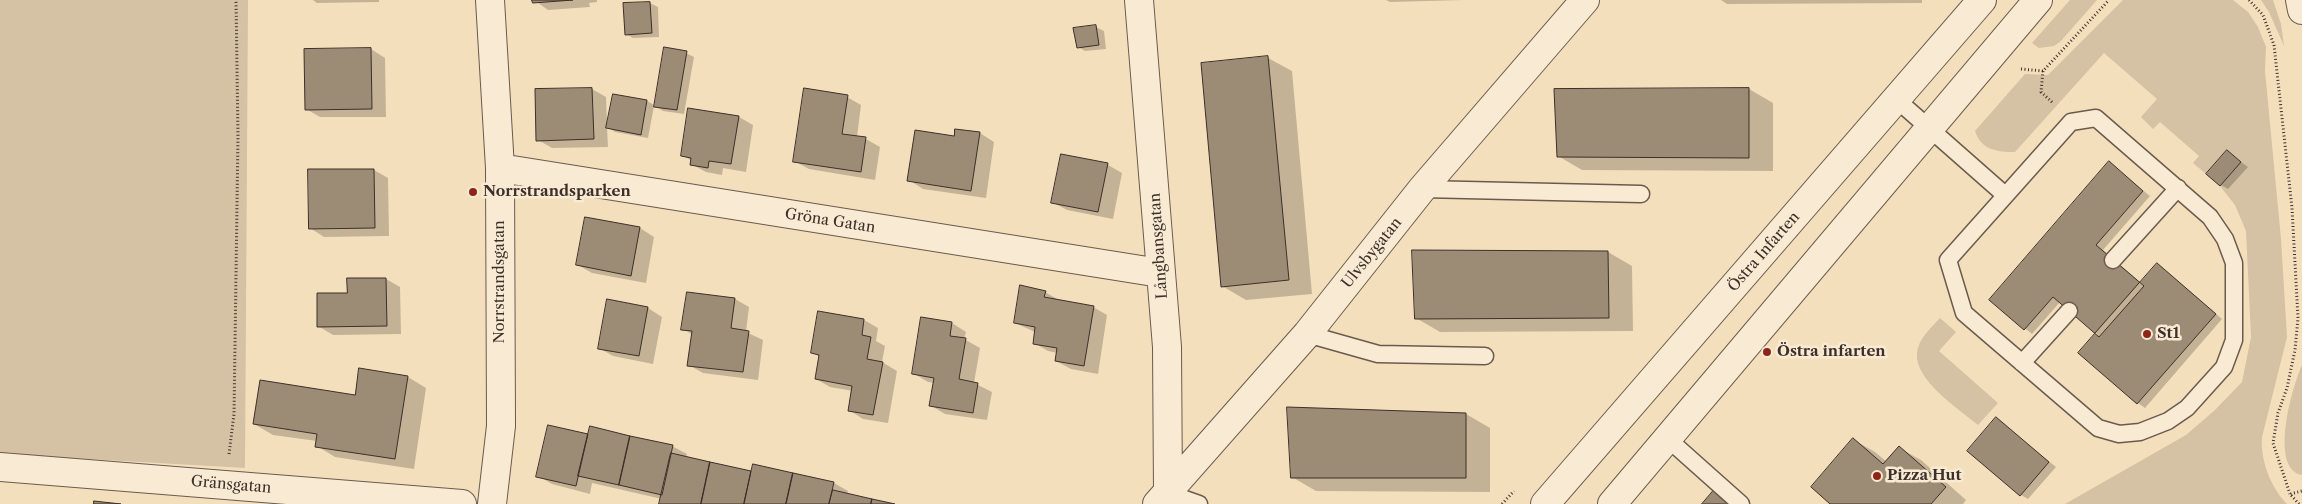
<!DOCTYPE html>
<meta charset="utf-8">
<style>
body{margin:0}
canvas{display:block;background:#f4dfbc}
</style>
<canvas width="2302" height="504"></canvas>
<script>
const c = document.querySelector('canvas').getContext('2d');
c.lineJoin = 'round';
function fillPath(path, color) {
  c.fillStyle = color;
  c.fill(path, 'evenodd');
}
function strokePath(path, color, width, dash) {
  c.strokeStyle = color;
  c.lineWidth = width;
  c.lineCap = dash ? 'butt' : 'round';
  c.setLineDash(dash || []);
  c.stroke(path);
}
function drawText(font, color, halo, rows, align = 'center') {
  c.font = font + ' "Libre Caslon Text",serif';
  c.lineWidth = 5;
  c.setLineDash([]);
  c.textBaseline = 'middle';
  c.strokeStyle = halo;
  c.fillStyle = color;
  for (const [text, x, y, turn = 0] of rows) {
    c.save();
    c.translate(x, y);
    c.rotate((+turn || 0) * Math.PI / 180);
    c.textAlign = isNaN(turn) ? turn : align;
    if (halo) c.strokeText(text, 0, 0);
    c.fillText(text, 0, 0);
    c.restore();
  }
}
fillPath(new Path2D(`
 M0 0H248L245 468 0 454Z
 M2070 0H2097L2060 42 2054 46 2039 48 2032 43Z
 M2123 0H2233L2248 12 2258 27 2266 47 2265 71 2281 239 2287 337 2262 437C2260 460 2271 488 2287 504H2065L2186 435 2215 410 2242 382 2251 337 2246 231 2235 205 2220 186 2241 162 2227 150 2206 174 2193 163 2199 156 2160 122 2153 129 2141 117 2157 99 2104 53 2015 152C1997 152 1981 150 1975 131L2025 74 2048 75Z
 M2261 0H2273L2281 24 2284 46 2269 12Z
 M1940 318 1956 332 1939 351 1998 403 1978 425C1960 410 1914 380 1917 353 1918 339 1931 328 1940 318Z
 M2302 365V475C2268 469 2293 384 2302 365Z`), '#d5c1a3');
fillPath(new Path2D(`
 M313 0H379V2L317 3Z
 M534 0H597V2L589 3 590 7 548 10Z
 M1386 0H1464L1390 2Z
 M1721 0H1922V3L1727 4Z
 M650 3 658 7 659 37 633 38 626 34 624 4Z
 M1096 27 1104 31 1106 49 1085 51 1078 47Z
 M371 49 385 58 386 117H320L306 109 305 50Z
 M686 53 694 57 684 114 663 111 654 106 648 138 615 132 607 127 608 147 552 148 538 140 592 89 606 97 607 124 614 95 647 101 656 106Z
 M1268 58 1292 71 1312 294 1246 300 1222 286Z
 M1749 89 1773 103V171L1582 170 1558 156Z
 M847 97 861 105 857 137 866 139 880 147 875 180 809 169 794 161Z
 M739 117 753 125 746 172 723 168 722 175 706 172 691 164 692 161 682 155Z
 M956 130 980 133 994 142 986 198 923 189 909 180 955 138Z
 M2227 152 2248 167 2228 189 2221 185Z
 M2109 163 2150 196 2103 250 2141 283 2157 264 2164 269 2222 319 2145 408 2138 403 2097 334 2060 302 2032 334 1990 300Z
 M1108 165 1122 173 1113 219 1067 210 1052 202Z
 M374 170 388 178 389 236 324 237 310 228Z
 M586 218 640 228 654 237 646 283 592 273 578 265Z
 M1608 252 1632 266 1633 331 1440 332 1416 318Z
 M348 279H386L400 287 401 334 333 335 318 326 348 294Z
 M1045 292 1059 300 1093 307 1107 315 1098 374 1071 369 1056 361 1058 353 1048 351 1034 343 1035 332 1015 323Z
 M735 299 749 307 746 332 763 340 758 380 703 373 689 365 693 335 683 329Z
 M648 308 662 317 653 364 613 356 599 348Z
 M819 312 864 320 878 328 876 341 885 346 882 362 897 371 888 423 863 419 849 410 853 391 830 387 816 379 820 357 812 352Z
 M952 323 966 332 964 339 980 348 974 383 992 392 987 420 945 414 930 405 934 383 928 382 913 373Z
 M408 377 426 388 414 469 335 457 317 446V441L273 435 254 424 356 397Z
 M1466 414 1490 428V492L1316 491 1292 477Z
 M1996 419 2056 467 2028 499 2021 495Z
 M549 426 589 435 672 446 687 454 686 458 752 473 754 465 834 483 848 491 847 495 889 504H661L662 499 592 483 590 494 552 484 538 476Z
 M1854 440 1875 452 1887 462 1899 448 1921 460 1966 500 1963 504H1832Z`), '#0003');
const building = new Path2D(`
 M532 0H573L533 3Z
 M650 2 652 33 625 35 623 3Z
 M1096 25 1099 45 1077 48 1073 28Z
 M664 47 687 51 677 110 654 107Z
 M371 48 372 109 305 110 304 49Z
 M1268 56 1289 280 1221 287 1201 63Z
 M592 88 594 139 536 141 535 89Z
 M804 88 848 95 842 134 866 137 861 172 793 162Z
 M1749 88V158L1557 157 1554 89Z
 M613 94 647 100 641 135 606 128Z
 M688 108 739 116 731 164 709 161 708 168 690 165 691 158 681 156Z
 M955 129 980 132 971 191 907 181 915 130 954 136Z
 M2227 150 2241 162 2220 186 2206 174Z
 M1061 154 1108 163 1098 212 1051 203Z
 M2109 161 2143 191 2096 245 2144 286 2099 337 2053 297 2024 330 1989 300Z
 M308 169H374L375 228 309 229Z
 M585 217 640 227 631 276 576 265Z
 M1412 250 1608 251 1609 318 1415 319Z
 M2157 263 2216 314 2137 404 2078 353Z
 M347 278H386L387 326 317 327V293H347Z
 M1020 285 1046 291 1044 297 1094 306 1084 366 1055 361 1057 348 1033 344 1035 327 1014 323Z
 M687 292 735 298 731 328 749 331 743 372 687 366 692 331 681 330Z
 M607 299 648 307 639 356 598 349Z
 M818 311 864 319 862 335 871 337 867 359 883 362 873 415 848 411 852 386 815 379 819 355 811 353Z
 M921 317 952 322 950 336 966 338 959 379 978 383 973 413 929 406 934 378 912 374Z
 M359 368 408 376 395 459 315 447 317 434 253 424 260 380 355 395Z
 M1287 407 1466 413V478H1291Z
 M1996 417 2049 462 2020 496 1967 451Z
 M548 425 588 434 576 486 536 477Z
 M590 426 630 436 619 485 578 476Z
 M630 436 673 445 662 495 619 485Z
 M1853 438 1883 464 1899 446 1946 487 1931 504H1830L1811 487Z
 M671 453 710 462 701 504H659Z
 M710 462 751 471 744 504H701Z
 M753 464 793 473 786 504H744Z
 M793 473 834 482 829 504H786Z
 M833 490 872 499 871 504H829Z
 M1714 490 1730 504H1702Z
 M872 499 895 504H871Z
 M94 501 121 504H94Z`);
fillPath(building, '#9c8b75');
strokePath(building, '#3d2f29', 1);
const service = new Path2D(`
 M1896 99 2005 195
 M2096 118 2210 217 2225 239 2234 263V340L2224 367 2187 408 2168 421 2140 432 2119 434 2098 428 1964 313 1948 260 2071 122Z
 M1422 189 1641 194
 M2113 260 2178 188
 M1307 334 1378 354 1485 356
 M2022 363 2069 311
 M1668 439 1741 504
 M1168 493 1199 504`);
const minor = new Path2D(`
 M490 0 500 168 501 426 492 504
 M1139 0 1167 347 1168 493
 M500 168 1160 273
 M0 467 462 504
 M1157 504 1307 334 1422 189 1585 0`);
const tertiary = new Path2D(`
 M2300 0 2302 10
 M1545 504 1982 0
 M1612 504 2038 0`);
strokePath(service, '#6b5b4e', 19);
strokePath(minor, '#6b5b4e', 30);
strokePath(tertiary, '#6b5b4e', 30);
strokePath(new Path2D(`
 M2249 0 2263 15 2274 45 2292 208 2298 318 2295 350 2287 388 2278 413 2273 443 2290 494
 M2021 69 2043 71 2109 0
 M2043 71 2041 92 2053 103
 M229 454 234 414 238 136 236 0
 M1502 504 1514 491
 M2299 504 2290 494 2302 491`), '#3d2f29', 3, [1, 2.5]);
strokePath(service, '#f8ead3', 16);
strokePath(minor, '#f8ead3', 28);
strokePath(tertiary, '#f8ead3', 28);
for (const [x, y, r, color] of [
 [473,192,5,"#8f2418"],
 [2147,334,5,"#8f2418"],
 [1767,352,5,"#8f2418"],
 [1877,476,5,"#8f2418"]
]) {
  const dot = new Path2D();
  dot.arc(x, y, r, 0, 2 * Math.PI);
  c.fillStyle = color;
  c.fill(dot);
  strokePath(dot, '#f8ead3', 2);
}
drawText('bold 15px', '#3d2f29', '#f8ead3', [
 ["Norrstrandsparken",483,192],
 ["St1",2157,334],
 ["Östra infarten",1777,352],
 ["Pizza Hut",1887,476]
], 'left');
drawText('15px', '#3d2f29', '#f8ead3', [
 ["Gröna Gatan",830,221,9],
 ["Långbansgatan",1159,246,-94],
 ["Östra Infarten",1764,252,-49],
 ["Ulvsbygatan",1372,253,-51],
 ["Norrstrandsgatan",500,282,-90],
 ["Gränsgatan",231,485,5]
]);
</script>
